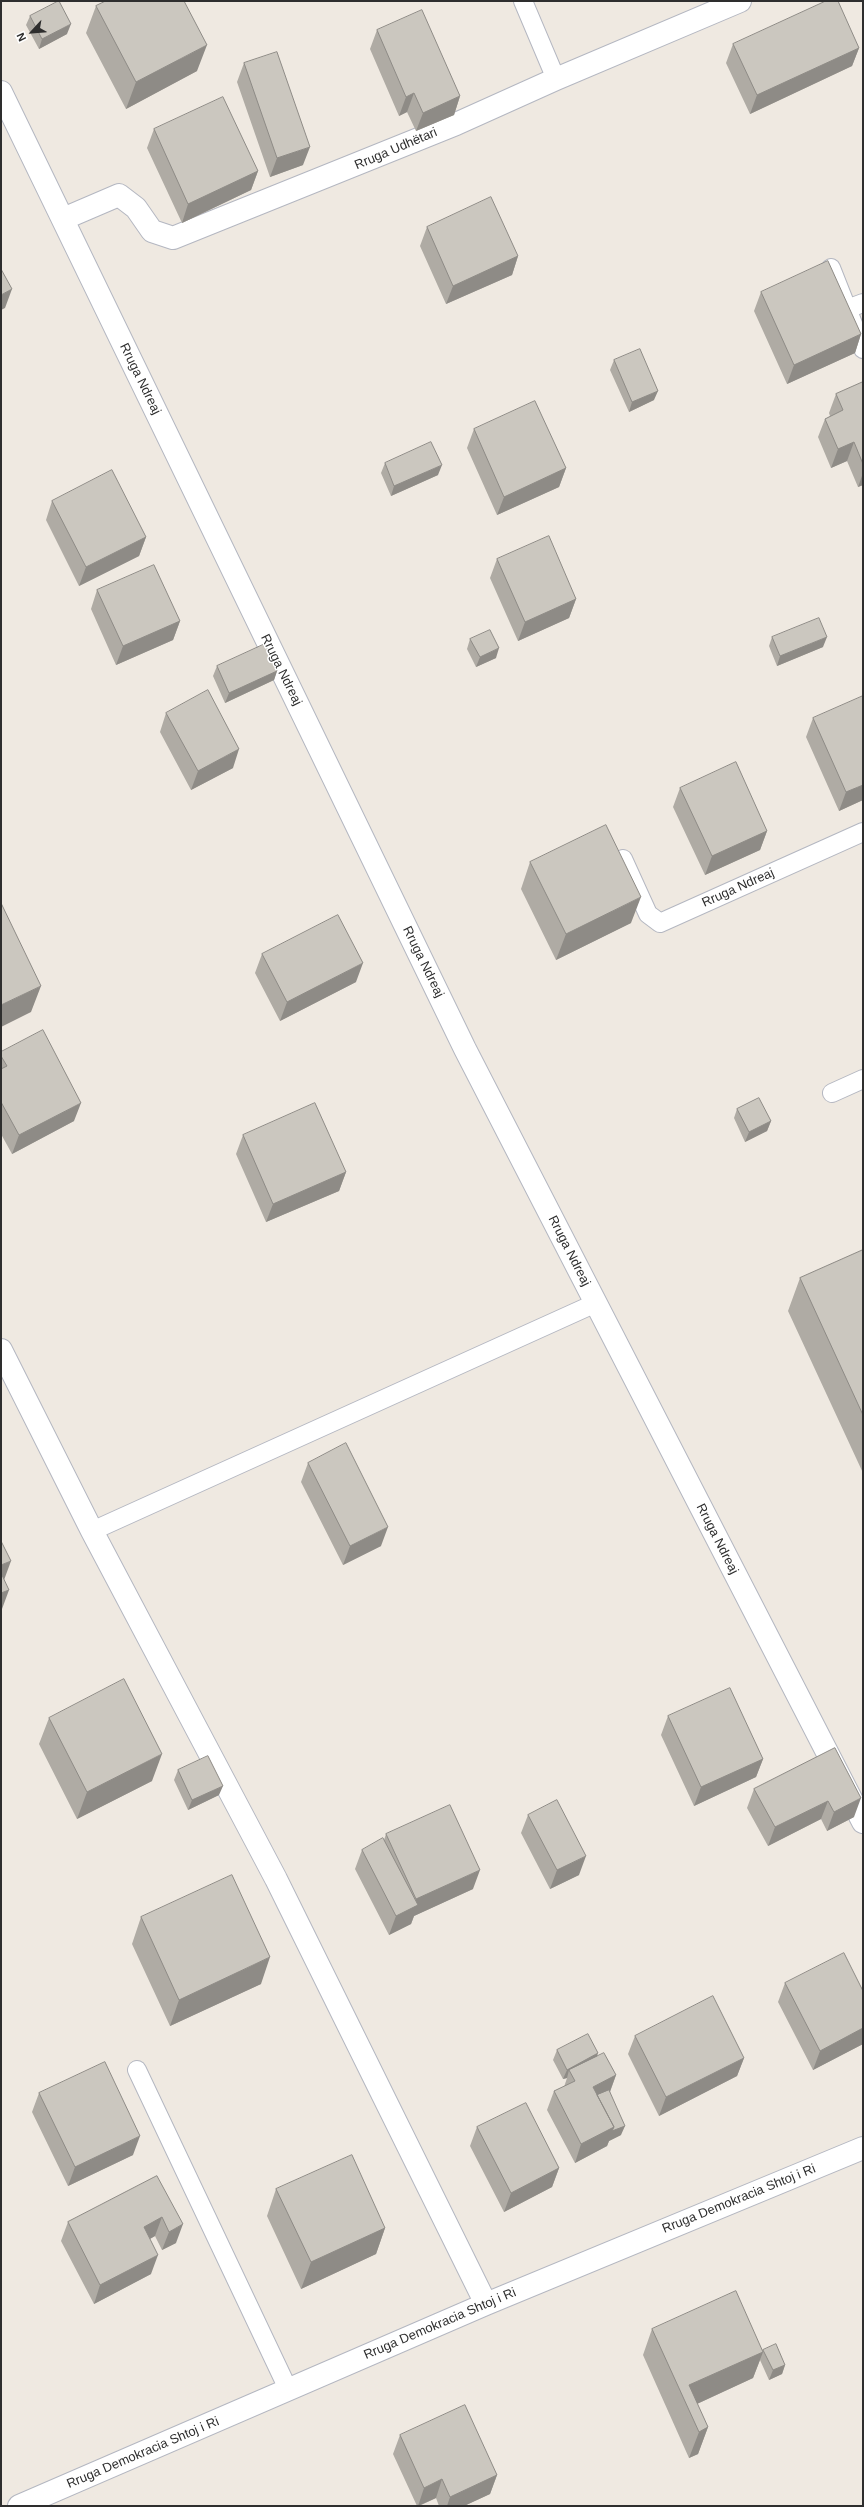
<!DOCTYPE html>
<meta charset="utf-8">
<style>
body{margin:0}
#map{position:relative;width:864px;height:2507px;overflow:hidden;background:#efe9e1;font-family:Arial,sans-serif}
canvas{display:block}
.frame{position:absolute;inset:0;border:2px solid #2e2e2e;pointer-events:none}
.north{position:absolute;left:12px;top:12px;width:40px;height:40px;-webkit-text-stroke:3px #fff;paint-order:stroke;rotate:244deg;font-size:11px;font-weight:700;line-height:16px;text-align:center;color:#2e2e2e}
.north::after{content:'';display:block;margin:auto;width:14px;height:18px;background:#2e2e2e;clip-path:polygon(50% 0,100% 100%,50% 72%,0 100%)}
</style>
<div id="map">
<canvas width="864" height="2507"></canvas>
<div class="frame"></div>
<div class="north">N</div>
</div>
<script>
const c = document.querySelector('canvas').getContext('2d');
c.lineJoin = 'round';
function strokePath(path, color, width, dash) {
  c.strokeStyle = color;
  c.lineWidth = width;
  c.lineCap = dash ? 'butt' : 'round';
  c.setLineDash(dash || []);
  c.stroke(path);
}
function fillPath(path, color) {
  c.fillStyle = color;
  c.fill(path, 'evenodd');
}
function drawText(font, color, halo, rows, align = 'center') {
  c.font = font + ' Arial,sans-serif';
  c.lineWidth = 3;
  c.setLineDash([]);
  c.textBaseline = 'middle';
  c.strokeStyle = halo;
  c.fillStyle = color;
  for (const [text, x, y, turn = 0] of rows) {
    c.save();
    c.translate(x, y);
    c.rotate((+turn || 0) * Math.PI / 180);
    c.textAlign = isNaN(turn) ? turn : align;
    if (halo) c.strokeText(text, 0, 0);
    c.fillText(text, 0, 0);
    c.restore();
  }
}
const lane = new Path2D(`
 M523 1 556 79
 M831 268 863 349
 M847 309 863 303
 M623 859 648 914 660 923 863 832
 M832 1093 863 1079
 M92 1531 596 1303
 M137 2070 288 2389`);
const street = new Path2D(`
 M1 92 465 1049 863 1822
 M63 219 119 195 136 208 152 231 173 238 456 124 556 79 740 1
 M1 1350 92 1531 276 1879 486 2304
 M19 2506 486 2304 863 2148`);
strokePath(lane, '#b4b7c1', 20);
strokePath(street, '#b4b7c1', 24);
strokePath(lane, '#fff', 18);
strokePath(street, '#fff', 22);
fillPath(new Path2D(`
 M96 6 197 71 126 109 86 33Z
 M30 16 67 34 39 49 26 25Z
 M377 30 460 96 454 115 416 131 407 112 399 116 370 49Z
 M733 44 859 48 852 66 750 114 726 63Z
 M244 63 303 165 270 177 237 82Z
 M154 129 258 171 251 190 182 223 147 148Z
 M427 227 518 256 512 275 446 304 420 246Z
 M761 292 861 334 855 353 787 384 754 311Z
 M614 360 654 400 629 412 610 370Z
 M863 382V485L858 487 847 461 831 468 818 437 825 419 830 416 829 413 836 394Z
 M474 429 566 468 559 487 497 515 467 448Z
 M385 463 438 475 391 496 381 473Z
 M52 501 146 537 139 556 79 586 46 520Z
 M497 559 576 599 569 618 518 641 490 578Z
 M97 590 180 621 173 640 116 665 91 609Z
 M772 637 823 647 777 666 769 646Z
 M470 639 496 658 476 667 467 649Z
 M217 666 277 671 274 680 225 703 213 676Z
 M166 713 233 768 191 790 160 732Z
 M813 718 863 800 839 811 806 737Z
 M680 788 767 831 760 850 705 875 673 807Z
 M530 862 631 923 556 960 521 889Z
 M262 954 356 982 280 1021 255 973Z
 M1 1052 74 1121 12 1154 1 1134Z
 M737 1109 771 1121 767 1131 745 1142 734 1118Z
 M243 1135 346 1172 339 1191 266 1222 236 1154Z
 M863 1250V1473L788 1311 800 1278Z
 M308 1463 381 1546 343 1565 301 1482Z
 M668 1716 763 1759 756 1777 694 1806 661 1735Z
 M49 1718 152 1781 77 1819 39 1744Z
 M835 1748 854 1817 827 1831 821 1819 768 1846 747 1808 754 1789Z
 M178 1770 219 1795 188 1810 174 1780Z
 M528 1815 579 1875 550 1889 521 1833Z
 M386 1834 473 1889 414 1916 411 1924 389 1935 355 1869 362 1850 384 1840Z
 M141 1917 261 1984 170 2026 132 1944Z
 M785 1983 863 1991V2044L813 2070 778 2002Z
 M635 2036 744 2058 737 2076 659 2116 628 2054Z
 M557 2050 597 2056 616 2075 610 2092 621 2135 609 2141 607 2146 575 2163 547 2110 554 2091 564 2087 567 2078 563 2079 553 2060Z
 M39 2093 133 2155 68 2186 32 2112Z
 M477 2127 559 2168 552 2187 504 2212 470 2146Z
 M157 2176 176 2243 162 2250 155 2236 150 2239 151 2274 94 2304 61 2241 68 2222Z
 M276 2189 385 2228 376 2254 301 2289 267 2216Z
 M652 2329 763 2351V2350L785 2365 782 2374 769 2380 760 2360 753 2378 697 2404 708 2427 698 2454 689 2458 643 2355Z
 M400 2435 497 2475 490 2494 464 2506H439L436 2498 419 2506H417L393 2454Z`), '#afaba4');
fillPath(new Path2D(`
 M71 24 67 34 39 49 42 39Z
 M207 45 197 71 126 109 136 82Z
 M859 48 852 66 750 114 757 95Z
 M414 93 407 112 399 116 406 97Z
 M460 96 454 115 416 131 423 113Z
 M310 147 303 165 270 177 277 158Z
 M258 171 251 190 182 223 188 204Z
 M518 256 512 275 446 304 453 286Z
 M12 289 5 308 1 310V295Z
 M861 334 855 353 787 384 794 365Z
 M658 391 654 400 629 412 632 402Z
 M854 442 847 461 831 468 838 449Z
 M442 465 438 475 391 496 394 486Z
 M566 468 559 487 497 515 504 497Z
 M863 473V485L858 487Z
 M146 537 139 556 79 586 86 567Z
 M576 599 569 618 518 641 525 622Z
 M180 621 173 640 116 665 123 646Z
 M827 637 823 647 777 666 780 656Z
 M499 648 496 658 476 667 480 657Z
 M277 671 274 680 225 703 229 693Z
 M239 749 233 768 191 790 198 771Z
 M863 785V800L839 811 846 792Z
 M767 831 760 850 705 875 712 856Z
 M641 897 631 923 556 960 566 934Z
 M363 963 356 982 280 1021 287 1002Z
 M41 986 31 1012 1 1027V1005Z
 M81 1103 74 1121 12 1154 19 1135Z
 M771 1121 767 1131 745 1142 749 1132Z
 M346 1172 339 1191 266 1222 273 1204Z
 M388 1527 381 1546 343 1565 350 1546Z
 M11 1561 4 1580 1 1581V1565Z
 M9 1590 2 1609H1V1593Z
 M162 1754 152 1781 77 1819 87 1792Z
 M763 1759 756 1777 694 1806 701 1787Z
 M223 1786 219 1795 188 1810 192 1800Z
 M861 1798 854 1817 827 1831 834 1812Z
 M828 1801 821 1819 768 1846 775 1827Z
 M586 1856 579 1875 550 1889 557 1870Z
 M480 1870 473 1889 414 1916 411 1924 389 1935 396 1916 413 1907 416 1899Z
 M270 1957 261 1984 170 2026 179 2000Z
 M863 2028V2044L813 2070 820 2051Z
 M598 2053 595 2063 569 2070 567 2078 563 2079 567 2070Z
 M744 2058 737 2076 659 2116 666 2097Z
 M616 2075 609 2094 596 2101 593 2087Z
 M625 2126 621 2135 609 2141 607 2146 575 2163 581 2144 614 2127Z
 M140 2136 133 2155 68 2186 75 2167Z
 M559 2168 552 2187 504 2212 511 2193Z
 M162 2217 155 2236 137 2246 144 2227Z
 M183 2224 176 2243 162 2250 169 2232Z
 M385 2228 376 2254 301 2289 311 2262Z
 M158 2255 151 2274 94 2304 100 2285Z
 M763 2352 753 2378 688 2408 689 2385Z
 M785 2365 782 2374 769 2380 773 2370Z
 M708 2427 698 2454 689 2458 699 2432Z
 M497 2475 490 2494 464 2506H447L450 2497Z
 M442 2479 436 2498 418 2506 424 2488Z`), '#8e8b86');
const building = new Path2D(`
 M59 1 71 24 42 39 30 16Z
 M106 1H184L207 45 136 82 96 6Z
 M826 1H838L859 48 757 95 733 44Z
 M422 10 460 96 423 113 414 93 406 97 377 30Z
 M277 52 310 147 277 158 244 63Z
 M223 97 258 171 188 204 154 129Z
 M491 197 518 256 453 286 427 227Z
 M828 261 861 334 794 365 761 292Z
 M1 269 12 289 1 295Z
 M640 349 658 391 632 402 614 360Z
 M863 382V464L854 442 838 449 825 419 843 410 836 394Z
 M535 401 566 468 504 497 474 429Z
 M431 442 442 465 394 486 385 463Z
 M112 470 146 537 86 567 52 501Z
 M549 536 576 599 525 622 497 559Z
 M154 565 180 621 123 646 97 590Z
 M819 618 827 637 780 656 772 637Z
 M490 630 499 648 480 657 470 639Z
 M265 644 277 671 229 693 217 666Z
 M208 690 239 749 198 771 166 713Z
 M863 696V785L846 792 813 718Z
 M736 762 767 831 712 856 680 788Z
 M606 825 641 897 566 934 530 862Z
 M1 903 41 986 1 1005Z
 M338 915 363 963 287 1002 262 954Z
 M43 1030 81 1103 19 1135 1 1102V1069L7 1066 1 1056V1052Z
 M759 1098 771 1121 749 1132 737 1109Z
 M315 1103 346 1172 273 1204 243 1135Z
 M863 1250V1415L800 1278Z
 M346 1443 388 1527 350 1546 308 1463Z
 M1 1541 11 1561 1 1565Z
 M1 1573 9 1590 1 1593Z
 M124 1679 162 1754 87 1792 49 1718Z
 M730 1688 763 1759 701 1787 668 1716Z
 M835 1748 861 1798 834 1812 828 1801 775 1827 754 1789Z
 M208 1756 223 1786 192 1800 178 1770Z
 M557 1800 586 1856 557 1870 528 1815Z
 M450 1805 480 1870 416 1899 386 1834Z
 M383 1838 418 1905 396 1916 362 1850Z
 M232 1875 270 1957 179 2000 141 1917Z
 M844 1953 863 1991V2028L820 2051 785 1983Z
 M713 1996 744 2058 666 2097 635 2036Z
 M588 2034 598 2053 567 2070 557 2050Z
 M604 2053 616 2075 593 2087 614 2127 581 2144 554 2091 575 2081 569 2070Z
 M105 2062 140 2136 75 2167 39 2093Z
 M609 2090 625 2126 612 2131 614 2127 597 2095Z
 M526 2103 559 2168 511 2193 477 2127Z
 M352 2155 385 2228 311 2262 276 2189Z
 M157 2176 183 2224 169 2232 162 2217 144 2227 158 2255 100 2285 68 2222Z
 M736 2291 763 2352 689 2385 708 2427 699 2432 652 2329Z
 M776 2344 785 2365 773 2370 763 2350Z
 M465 2405 497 2475 450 2497 442 2479 424 2488 400 2435Z`);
fillPath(building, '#cbc7bf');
strokePath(building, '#8e8b86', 1);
drawText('13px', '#2e2e2e', '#fff', [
 ["Rruga Udhëtari",396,149,-23],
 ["Rruga Ndreaj",140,379,64],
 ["Rruga Ndreaj",281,670,64],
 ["Rruga Ndreaj",738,888,-24],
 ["Rruga Ndreaj",423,962,64],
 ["Rruga Ndreaj",569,1251,63],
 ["Rruga Ndreaj",717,1539,63],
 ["Rruga Demokracia Shtoj i Ri",739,2199,-22],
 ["Rruga Demokracia Shtoj i Ri",440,2324,-23],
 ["Rruga Demokracia Shtoj i Ri",143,2453,-23]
]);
</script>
